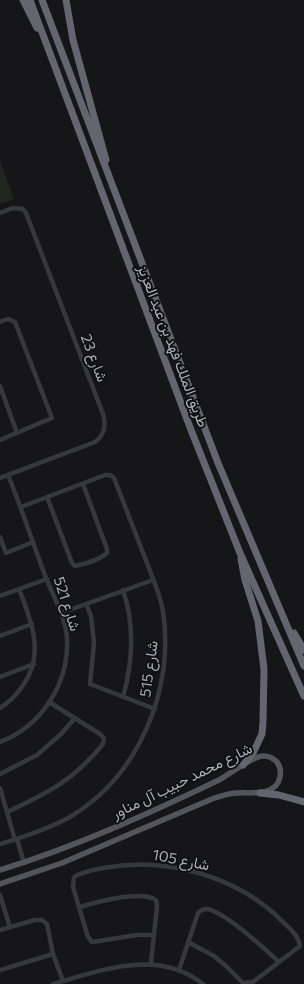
<!DOCTYPE html>
<meta charset="utf-8">
<style>
body{margin:0}
canvas{display:block;background:#161618}
</style>
<canvas width="304" height="984"></canvas>
<script>
const c = document.querySelector('canvas').getContext('2d');
c.lineJoin = 'round';
function fillPath(path, color) {
  c.fillStyle = color;
  c.fill(path, 'evenodd');
}
function strokePath(path, color, width, dash) {
  c.strokeStyle = color;
  c.lineWidth = width;
  c.lineCap = dash ? 'butt' : 'round';
  c.setLineDash(dash || []);
  c.stroke(path);
}
function drawText(font, color, halo, rows, align = 'center') {
  c.font = font + ' Commissioner,Vazirmatn,sans-serif';
  c.lineWidth = 4;
  c.setLineDash([]);
  c.textBaseline = 'middle';
  c.strokeStyle = halo;
  c.fillStyle = color;
  for (const [text, x, y, turn = 0] of rows) {
    c.save();
    c.translate(x, y);
    c.rotate((+turn || 0) * Math.PI / 180);
    c.textAlign = isNaN(turn) ? turn : align;
    if (halo) c.strokeText(text, 0, 0);
    c.fillText(text, 0, 0);
    c.restore();
  }
}
fillPath(new Path2D(`
 M0 161 14 199 0 204Z`), '#1e261f');
strokePath(new Path2D(`
 M0 213 13 208 23 209 26 213 103 414C106 426 105 434 95 442L0 478
 M0 322 8 319 15 322 52 418 0 440
 M0 386 17 433
 M47 497 72 563 75 566C85 564 99 560 107 553V549L83 484
 M0 537 6 553 33 542
 M123 590C135 625 133 661 123 697
 M0 596 47 579
 M86 604 91 616 94 643 90 684 155 709
 M61 613 153 580
 M0 636 32 624
 M0 677 34 664
 M0 708C10 702 18 693 24 684 45 653 31 620 19 589
 M0 742C42 726 69 683 67 639 66 618 54 598 46 578 33 544 22 509 8 475
 M0 774 37 755 61 734 75 718
 M0 788 15 840
 M7 812C48 793 74 780 103 744L104 738 100 734 49 702
 M17 839 24 863
 M0 844C24 837 48 829 70 817 139 776 175 689 163 611 160 594 153 579 147 563 136 534 125 506 114 478L110 475H105L21 507
 M0 895 10 927
 M80 907C97 902 141 890 156 900L157 906 151 963
 M0 930 35 920H42L47 924 53 954 63 981
 M153 935H137L92 942 88 937 73 887 74 877C83 871 93 870 103 868 165 856 238 876 283 922 290 929 299 936 300 946L253 982 243 983 226 966 214 956 188 942
 M0 970 53 954
 M179 970 198 913C200 911 202 909 206 909 223 910 265 949 279 962
 M53 984C102 970 158 948 203 984`), '#37383d', 4.5);
strokePath(new Path2D(`
 M0 870C75 847 148 814 219 780 230 774 254 755 264 756 269 756 273 758 277 762 280 766 281 772 280 777 276 797 250 792 236 793 227 794 220 796 212 799L62 863 0 884`), '#53555c', 5.5);
strokePath(new Path2D(`
 M23 0 37 28
 M30 0 191 430 240 553 304 696
 M42 0 218 463 304 666
 M66 0 73 40 106 160
 M241 559 245 580 258 621 264 669 263 722 262 734 253 753 243 765
 M294 633 304 650
 M260 793 279 795 304 802`), '#63666e', 7);
drawText('15px', '#a8adb8', '#111113', [
 ["طريق الملك فهد بن عبد العزيز",173,346,69],
 ["شارع 23",94,358,69],
 ["شارع 521",67,604,72],
 ["شارع 515",149,669,-82],
 ["شارع محمد حبيب آل مناور",182,781,-26],
 ["شارع 105",181,860,11]
]);
</script>
